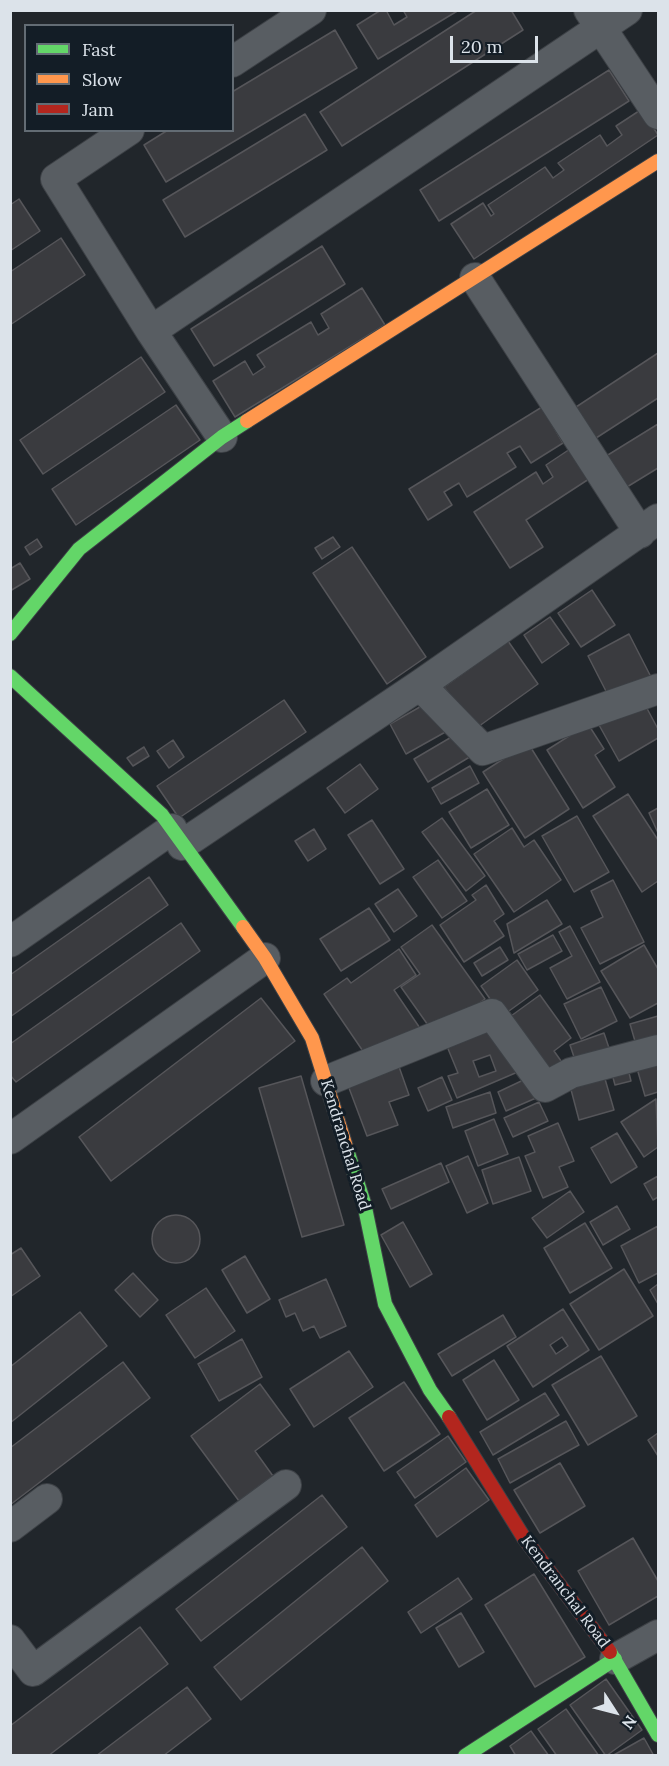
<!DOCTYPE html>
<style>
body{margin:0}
#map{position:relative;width:669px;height:1766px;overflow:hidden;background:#21262b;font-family:Lora,serif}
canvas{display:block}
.frame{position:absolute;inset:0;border:12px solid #dce3ea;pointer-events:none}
.legend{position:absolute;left:24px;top:24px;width:210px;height:108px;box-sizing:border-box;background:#131d26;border:2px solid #636c74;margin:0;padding:8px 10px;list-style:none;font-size:18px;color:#dce3ea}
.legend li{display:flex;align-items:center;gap:12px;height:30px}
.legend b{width:30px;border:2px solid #636c74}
.north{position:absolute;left:585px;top:1682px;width:60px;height:60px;-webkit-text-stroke:4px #131d26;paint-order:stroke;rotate:126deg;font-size:16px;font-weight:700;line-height:24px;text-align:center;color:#dce3ea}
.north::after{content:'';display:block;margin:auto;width:21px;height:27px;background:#dce3ea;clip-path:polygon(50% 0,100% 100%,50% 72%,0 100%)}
.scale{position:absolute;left:450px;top:36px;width:88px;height:27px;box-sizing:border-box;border:3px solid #dce3ea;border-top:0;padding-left:8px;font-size:18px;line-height:21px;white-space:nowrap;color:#dce3ea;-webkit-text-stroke:4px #131d26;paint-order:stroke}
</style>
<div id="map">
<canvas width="669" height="1766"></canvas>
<div class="frame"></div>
<ul class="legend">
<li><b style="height:8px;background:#63d668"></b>Fast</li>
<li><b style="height:8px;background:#ff974d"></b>Slow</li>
<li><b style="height:8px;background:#b3261e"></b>Jam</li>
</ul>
<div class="north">N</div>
<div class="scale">20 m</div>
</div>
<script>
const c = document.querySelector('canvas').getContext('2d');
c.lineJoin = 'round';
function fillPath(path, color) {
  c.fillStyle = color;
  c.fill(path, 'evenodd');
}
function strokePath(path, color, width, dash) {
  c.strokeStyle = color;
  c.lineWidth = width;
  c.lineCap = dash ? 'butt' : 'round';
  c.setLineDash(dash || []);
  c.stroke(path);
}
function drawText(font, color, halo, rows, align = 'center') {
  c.font = font + ' Lora,serif';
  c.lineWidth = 6;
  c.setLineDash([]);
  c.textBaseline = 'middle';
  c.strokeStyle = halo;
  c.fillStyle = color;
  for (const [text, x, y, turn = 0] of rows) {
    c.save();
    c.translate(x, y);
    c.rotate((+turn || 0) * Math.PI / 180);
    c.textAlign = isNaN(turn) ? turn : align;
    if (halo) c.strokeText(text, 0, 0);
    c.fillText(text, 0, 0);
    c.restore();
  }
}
const building = new Path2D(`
 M381 10H386L394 25 407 17 403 10H459L378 59 357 25Z
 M477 10H511L523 30 342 146 320 112Z
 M335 30 357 68 166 182 144 145 168 130H232V92Z
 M609 70 629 101 439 221 420 190Z
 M642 109 658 135 474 259 451 224 483 203 491 216 494 214 488 205 545 167 553 178 564 170 558 163 600 135 607 146 622 135 616 126Z
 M305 114 327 150 185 237 163 200Z
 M19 199 40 231 10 251V205Z
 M61 238 85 275 10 325V272Z
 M322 246 345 284 214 366 191 329Z
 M362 288 385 325 235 417 213 381 245 361 253 375 265 367 257 355 311 322 318 335 329 328 321 314Z
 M658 353V398L593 440 573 409Z
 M141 357 165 392 43 474 20 440Z
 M176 405 200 440 76 525 52 489Z
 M542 407 563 443 531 463 520 446 507 453 516 467 467 497 459 483 444 492 452 505 428 520 409 489Z
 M658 424V468L622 490 603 458Z
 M573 447 592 477 526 520 543 547 510 568 474 512 536 472 543 484 553 477 546 465Z
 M333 537 340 547 322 559 315 548Z
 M37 539 42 547 30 555 25 547Z
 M352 547 426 657 387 684 313 573Z
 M20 563 30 579 10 591V569Z
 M592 590 615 625 581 647 558 613Z
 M550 617 569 644 542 663 524 635Z
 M629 634 651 677 610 699 588 656Z
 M508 641 538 684 475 729 444 687Z
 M284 700 306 732 179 818 157 786Z
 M432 700 449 730 406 754 390 724Z
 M643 701 658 729V738L619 761 599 725Z
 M588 724 604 749 595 755 615 787 583 808 547 750Z
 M460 732 473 755 428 782 414 759Z
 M173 740 184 757 169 768 157 751Z
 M528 743 569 809 525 838 483 772Z
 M144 747 149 756 133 766 127 758Z
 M360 764 378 789 345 813 327 788Z
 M470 766 479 783 441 804 432 788Z
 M487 789 509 825 471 848 449 812Z
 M628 794 658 840V881L642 892 593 816Z
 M658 808V833L649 813Z
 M577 816 609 872 574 892 542 836Z
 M442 818 485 876 466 891 422 832Z
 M372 820 404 869 380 884 348 835Z
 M512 828 524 847 534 840 561 880 514 912 474 854Z
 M314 829 326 849 308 861 295 841Z
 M438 860 467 901 442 918 413 877Z
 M149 877 168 905 10 1017V975Z
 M613 880 644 942 600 964 581 928 603 917 591 891Z
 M486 885 504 914 494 921 504 936 464 962 440 925 476 900 472 895Z
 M398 889 417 916 394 932 375 904Z
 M547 900 562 924 514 953 507 924Z
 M369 908 390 940 341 971 320 939Z
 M181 923 200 951 16 1082 10 1075V1044Z
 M432 925 485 999 435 1035 401 987 420 974 401 947Z
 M570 926 600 982 567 999 550 968 572 956 559 932Z
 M553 935 562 951 527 970 518 954Z
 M644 945 658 969V1003L630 1018 601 971Z
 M500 947 508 960 482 976 474 963Z
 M399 949 416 975 394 990 424 1034 369 1060 324 994 347 978 351 983Z
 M517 960 538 990 502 1016 481 986Z
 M601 987 617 1021 581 1039 564 1004Z
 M540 995 571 1038 554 1051 566 1068 547 1082 504 1021Z
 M261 998 295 1041 111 1181 79 1137Z
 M658 1016V1042L637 1048 630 1024Z
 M491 1019 520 1071 457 1098 448 1076 458 1073 444 1039ZM490 1055 496 1071 479 1077 473 1061Z
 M604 1033 611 1054 577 1066 570 1045Z
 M658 1058V1092L645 1096 636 1065Z
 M397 1061 409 1095 389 1102 398 1125 367 1136 346 1080Z
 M627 1065 631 1081 615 1085 611 1070Z
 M603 1072 614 1110 579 1120 569 1082Z
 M534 1075 543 1095 506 1111 498 1092Z
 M301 1076 344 1225 302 1237 259 1088Z
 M442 1077 452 1100 428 1111 418 1088Z
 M490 1092 496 1113 453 1128 446 1107Z
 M656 1099 658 1147 644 1157 621 1122Z
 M539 1102 548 1121 513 1137 504 1118Z
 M494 1119 508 1154 478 1166 465 1131Z
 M558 1123 574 1161 559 1167 568 1187 543 1198 525 1156 535 1152 528 1136Z
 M617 1133 637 1167 611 1183 591 1148Z
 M468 1156 488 1203 467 1213 446 1166Z
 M519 1157 531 1191 493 1204 482 1170Z
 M441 1163 449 1182 391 1209 382 1189Z
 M658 1176V1197L653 1200 644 1184Z
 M570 1191 584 1212 547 1238 532 1218Z
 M617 1206 630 1229 603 1245 590 1222Z
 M152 1239a24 24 0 1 1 48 0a24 24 0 1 1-48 0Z
 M403 1222 432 1274 410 1287 381 1235Z
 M585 1223 612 1268 570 1293 544 1248Z
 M658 1226V1273L639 1283 621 1246Z
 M21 1248 40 1276 10 1297V1255Z
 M245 1256 270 1299 247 1313 222 1270Z
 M624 1269 653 1316 599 1350 570 1304Z
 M133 1273 158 1300 140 1317 115 1290Z
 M326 1279 346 1326 320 1338 314 1326 303 1331 295 1313 286 1317 279 1300Z
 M658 1284V1304L650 1290Z
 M206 1288 235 1331 195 1358 166 1315Z
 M563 1309 589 1350 533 1387 507 1346ZM562 1337 568 1346 556 1354 550 1345Z
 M80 1312 107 1346 10 1423V1367Z
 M503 1315 516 1337 452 1376 438 1354Z
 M242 1339 262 1377 219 1401 198 1364Z
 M349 1351 373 1387 314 1427 290 1389Z
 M601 1356 637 1416 588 1445 552 1385Z
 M494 1360 519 1400 487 1420 463 1380Z
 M123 1362 150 1398 10 1505V1448Z
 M404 1382 440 1434 384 1471 349 1418Z
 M260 1384 290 1425 255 1451 273 1476 239 1501 191 1436Z
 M545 1393 559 1415 493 1455 480 1432Z
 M566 1421 579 1445 510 1483 498 1459Z
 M658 1433V1456L648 1440Z
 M448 1436 466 1462 415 1498 397 1472Z
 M560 1463 585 1506 540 1533 514 1490Z
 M466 1468 489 1500 437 1537 415 1505Z
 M322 1495 347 1527 201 1641 176 1609Z
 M633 1538 658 1581V1596L609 1625 578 1571Z
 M362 1547 388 1581 241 1700 214 1667Z
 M534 1574 585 1657 535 1687 485 1605Z
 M458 1578 472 1599 421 1633 408 1612Z
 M461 1613 484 1652 459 1667 436 1628Z
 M140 1627 168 1664 48 1756H10V1726Z
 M606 1679 642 1730 606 1756 570 1705Z
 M187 1687 211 1719 163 1756H96Z
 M566 1709 599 1756H557L538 1729Z
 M531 1731 549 1756H516L510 1746Z
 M644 1738 654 1756H612Z`);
fillPath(building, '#3a3b3f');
strokePath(building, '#56565a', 1.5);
const street = new Path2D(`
 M589 10 658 114
 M232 62 311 10
 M129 130 56 179 151 331 222 437
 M475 278 640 533
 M151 331 627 10
 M420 685 483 750 658 689
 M182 845 420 685 658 519
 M10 942 172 829
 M326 1081 492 1014 545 1087 571 1073 658 1050
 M10 1139 265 958
 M10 1527 47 1499
 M10 1640 33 1671 286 1485
 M615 1659 658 1635`);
const fast = new Path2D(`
 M10 634 79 549 222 437 247 421
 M10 676 162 815 243 927
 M347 1150 364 1203 385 1304 430 1390 449 1417
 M610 1652 658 1735
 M465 1756 615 1659`);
const slow = new Path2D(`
 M247 421 658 161
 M243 927 265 958 312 1038 347 1150`);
const jam = new Path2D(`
 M449 1417 524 1538 610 1652`);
strokePath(street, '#3d4146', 32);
strokePath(fast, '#3d4146', 16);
strokePath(slow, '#3d4146', 16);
strokePath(jam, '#3d4146', 16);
strokePath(street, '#585d62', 30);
strokePath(fast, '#63d668', 14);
strokePath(slow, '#ff974d', 14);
strokePath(jam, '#b3261e', 14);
drawText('16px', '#dce3ea', '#131d26', [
 ["Kendranchal Road",345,1145,73],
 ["Kendranchal Road",565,1592,53]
]);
</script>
